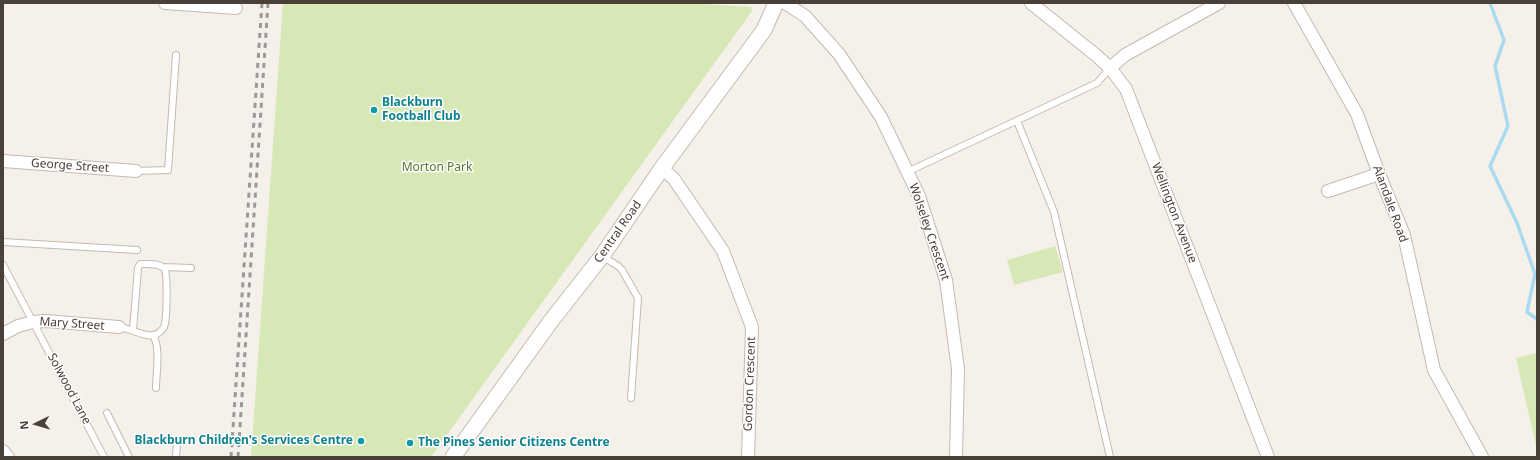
<!DOCTYPE html>
<style>
body{margin:0}
#map{position:relative;width:1540px;height:460px;overflow:hidden;background:#f5f1ea;font-family:"Noto Sans",sans-serif}
canvas{display:block}
.frame{position:absolute;inset:0;border:4px solid #494138;pointer-events:none}
.north{position:absolute;left:16px;top:404px;width:40px;height:40px;-webkit-text-stroke:3px #fff;paint-order:stroke;rotate:265deg;font-size:11px;font-weight:700;line-height:16px;text-align:center;color:#494138}
.north::after{content:'';display:block;margin:auto;width:14px;height:18px;background:#494138;clip-path:polygon(50% 0,100% 100%,50% 72%,0 100%)}
</style>
<div id="map">
<canvas width="1540" height="460"></canvas>
<div class="frame"></div>
<div class="north">N</div>
</div>
<script>
const c = document.querySelector('canvas').getContext('2d');
c.lineJoin = 'round';
function fillPath(path, color) {
  c.fillStyle = color;
  c.fill(path, 'evenodd');
}
function strokePath(path, color, width, dash) {
  c.strokeStyle = color;
  c.lineWidth = width;
  c.lineCap = dash ? 'butt' : 'round';
  c.setLineDash(dash || []);
  c.stroke(path);
}
function drawText(font, color, halo, rows, align = 'center') {
  c.font = font + ' "Noto Sans",sans-serif';
  c.lineWidth = 3;
  c.setLineDash([]);
  c.textBaseline = 'middle';
  c.strokeStyle = halo;
  c.fillStyle = color;
  for (const [text, x, y, turn = 0] of rows) {
    c.save();
    c.translate(x, y);
    c.rotate((+turn || 0) * Math.PI / 180);
    c.textAlign = isNaN(turn) ? turn : align;
    if (halo) c.strokeText(text, 0, 0);
    c.fillText(text, 0, 0);
    c.restore();
  }
}
fillPath(new Path2D(`
 M283 3H684L751 7 752 11 431 457H251Z
 M1055 246 1063 272 1014 285 1007 260Z
 M1537 353V446H1536L1516 358Z`), '#d6e8b5');
strokePath(new Path2D(`
 M1490 3 1504 40 1495 66 1508 126 1490 166 1517 223 1535 274 1527 312 1537 319`), '#a9daef', 3.5);
const service = new Path2D(`
 M1017 121 1054 212 1110 457
 M136 171 168 170 176 55
 M907 172 1097 83 1110 68
 M3 242 137 250
 M602 256 618 266 622 270 638 298 631 398
 M3 265 104 457
 M163 267 191 268
 M119 327C129 328 147 338 155 335 159 333 162 331 164 327 167 320 168 272 164 268 158 263 148 264 140 264L138 268 133 330
 M153 335C161 348 156 374 156 388
 M107 413 129 457
 M176 457 177 443`);
const minor = new Path2D(`
 M165 3 236 8
 M785 3 805 16 839 54 881 117 919 196 946 280 958 369 956 457
 M1031 3 1097 56 1110 68 1126 89 1268 457
 M1294 3 1357 114 1379 174 1404 235 1434 370 1482 457
 M1110 68 1125 55 1219 3
 M3 161 136 171
 M662 168 674 179 723 251 752 327 748 457
 M1328 191 1379 174
 M3 334 18 326 33 322 46 321 119 327
 M3 451 8 457`);
const tertiary = new Path2D(`
 M453 457 551 321 602 256 662 168 764 30 776 3`);
strokePath(service, '#c3bab0', 8);
strokePath(minor, '#c3bab0', 14);
strokePath(tertiary, '#c3bab0', 17);
strokePath(service, '#fff', 6);
strokePath(minor, '#fff', 12);
strokePath(tertiary, '#fff', 15);
strokePath(new Path2D(`
 M231 457 262 3
 M238 457 268 3`), '#999', 3, [5, 5]);
for (const [x, y, r, color] of [
 [374,110,4,"#0f9aa8"],
 [361,441,4,"#0f9aa8"],
 [410,443,4,"#0f9aa8"]
]) {
  const dot = new Path2D();
  dot.arc(x, y, r, 0, 2 * Math.PI);
  c.fillStyle = color;
  c.fill(dot);
  strokePath(dot, '#fff', 1.5);
}
drawText('bold 12px', '#0d838f', '#fff', [
 ["Blackburn",382,103],
 ["Football Club",382,117],
 ["Blackburn Children's Services Centre",353,441,"right"],
 ["The Pines Senior Citizens Centre",418,443]
], 'left');
drawText('12px', '#494138', '#fff', [
 ["George Street",70,166,4],
 ["Alandale Road",1390,204,70],
 ["Wellington Avenue",1174,213,69],
 ["Central Road",618,232,-55],
 ["Wolseley Crescent",929,232,71],
 ["Mary Street",72,324,4],
 ["Gordon Crescent",750,384,-88],
 ["Solwood Lane",69,389,62]
]);
drawText('12px', '#527a2c', '#fff', [
 ["Morton Park",437,168]
]);
</script>
